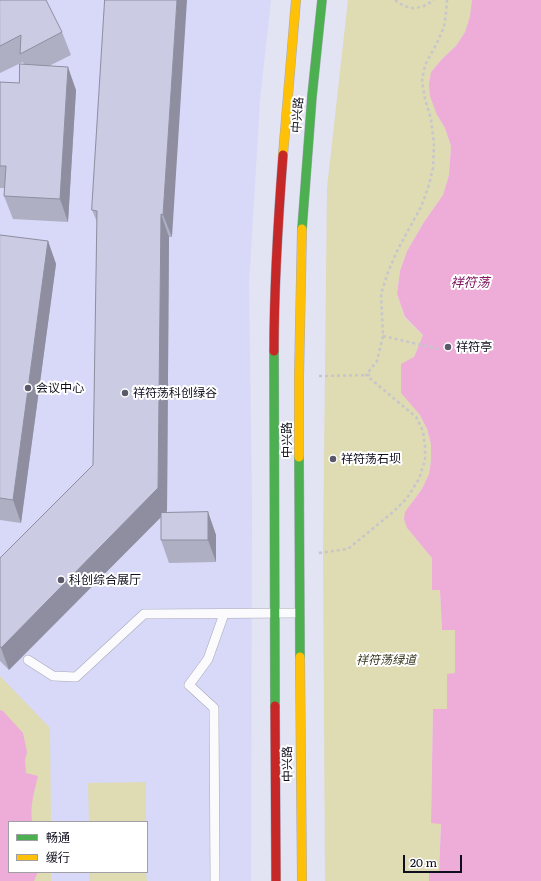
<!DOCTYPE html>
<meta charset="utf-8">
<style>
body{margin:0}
#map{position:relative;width:541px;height:881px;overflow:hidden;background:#e2e3f3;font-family:Literata,"Noto Sans SC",serif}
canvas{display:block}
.legend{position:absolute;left:8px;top:821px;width:140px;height:52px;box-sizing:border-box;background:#fff;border:1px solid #9f9fa5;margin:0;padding:5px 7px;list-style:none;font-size:12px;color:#0f0e1e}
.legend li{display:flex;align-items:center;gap:8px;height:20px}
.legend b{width:20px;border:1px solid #9f9fa5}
.scale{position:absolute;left:403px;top:855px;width:59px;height:18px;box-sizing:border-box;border:2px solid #0f0e1e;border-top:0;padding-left:5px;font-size:12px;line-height:14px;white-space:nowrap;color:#0f0e1e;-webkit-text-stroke:3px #fff;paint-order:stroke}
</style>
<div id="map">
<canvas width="541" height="881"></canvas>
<ul class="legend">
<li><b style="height:5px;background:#4caf50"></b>畅通</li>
<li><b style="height:5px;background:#ffc107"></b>缓行</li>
</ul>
<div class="scale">20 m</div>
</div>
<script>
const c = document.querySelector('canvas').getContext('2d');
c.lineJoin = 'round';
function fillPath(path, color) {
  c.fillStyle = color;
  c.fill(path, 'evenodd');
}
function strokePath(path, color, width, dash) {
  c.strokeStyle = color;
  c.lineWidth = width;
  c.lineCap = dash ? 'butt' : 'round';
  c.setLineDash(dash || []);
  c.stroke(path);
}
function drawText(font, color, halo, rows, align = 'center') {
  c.font = font + ' Literata,"Noto Sans SC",serif';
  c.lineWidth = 4;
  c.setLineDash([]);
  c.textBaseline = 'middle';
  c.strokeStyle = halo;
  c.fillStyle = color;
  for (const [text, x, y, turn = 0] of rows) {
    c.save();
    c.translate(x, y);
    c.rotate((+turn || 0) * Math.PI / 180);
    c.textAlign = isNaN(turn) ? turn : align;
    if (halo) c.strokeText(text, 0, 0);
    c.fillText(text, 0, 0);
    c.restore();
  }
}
fillPath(new Path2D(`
 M0 0H271L260 100 249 284 252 502 251 881H0ZM9 822H147V872H9Z`), '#d8d9f8');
fillPath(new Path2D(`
 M348 0H472L470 16 465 32 456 46 443 58 431 72 437 115 445 128 451 146 449 175 443 195 424 222 407 251 400 271 397 294 405 318 423 335 414 357V407L420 415 427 429 431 444V461L429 474 422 489 413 501 407 528 432 558V590L440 589 442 630H455V673L447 675V709H433L431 823H441L439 873H429V881H325L323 552 327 188Z
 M0 676 50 728 51 822H9V872H51V881H0Z
 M146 782V822H89L88 783Z
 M89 872H146L147 881H89Z`), '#dfdbb3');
fillPath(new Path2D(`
 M472 0H541V881H429V873H439L441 824 431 823 433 709H447V674L455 673V630H442L440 590H432V558L407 528 404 519 405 512 422 489 429 474 431 461V444L427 429 420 415 401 393V364L414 357 423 335 405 317 397 294 400 271 407 251 424 222 443 195 449 175 451 146 445 128 437 115 430 96 429 84 431 72 443 58 456 46 465 32 470 16Z
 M0 710 3 711 23 733 27 752 25 760 26 773 38 776C34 793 30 804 32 822H9V872H37V874L34 881H0Z`), '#eeacd8');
const lane = new Path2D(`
 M28 660 53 676 76 677 144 614 299 613
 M215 881 214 708 189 685 208 659 224 614`);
const fast = new Path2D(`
 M302 229 312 96 322 0
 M274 351 275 706
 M299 457 300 657`);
const slow = new Path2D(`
 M283 155 296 0
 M299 457V377L302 229
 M300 657 302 881`);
const jam = new Path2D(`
 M274 351C274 285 278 221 283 155
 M275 706 276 881`);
strokePath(lane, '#a8a9b8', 10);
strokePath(fast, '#a8a9b8', 10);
strokePath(slow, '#a8a9b8', 10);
strokePath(jam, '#a8a9b8', 10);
strokePath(new Path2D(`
 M395 0C409 11 420 10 434 0
 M383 336 439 349
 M319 376 373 375
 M319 553 348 549 393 512 407 498 419 479 425 460V446L423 431 416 417 366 375 377 361 383 336 381 294 388 272 398 249 421 207 428 188 433 168 434 144 431 119 425 99 422 81 425 65 438 41 444 27 446 13 447 0`), '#c6c6cc', 2.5, [3, 3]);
strokePath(lane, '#fbfbfd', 9);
strokePath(fast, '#4caf50', 9);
strokePath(slow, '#ffc107', 9);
strokePath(jam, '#c62828', 9);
fillPath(new Path2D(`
 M0 0 62 32 71 55 49 66 76 90 68 222 13 219 4 196 5 188H0V82L19 83 24 65 23 62 0 73Z
 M105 0 172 237H169L167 511 165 513 208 512 216 535V562L169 563 161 540V517L9 670 0 661V558L93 465 97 222 92 210Z
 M0 235 48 241 56 264 21 523 0 520Z`), '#afafc4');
fillPath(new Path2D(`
 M177 0H187L172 237 163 215Z
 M68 67 76 90 68 222 60 199Z
 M161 214 169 237 167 511 9 670 1 648 158 488Z
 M48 241 56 264 21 523 13 500Z
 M208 512 216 535V562L208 540Z`), '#8e8ea0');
const building = new Path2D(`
 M0 0H46L62 32 20 54 21 35 0 46Z
 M105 0H177L163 215 161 214 158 488 1 648 0 646V558L93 465 97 211 92 210Z
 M20 64 68 67 60 199 4 196 6 166H0V82L19 83Z
 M0 235 48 241 13 500 0 498Z
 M208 512V540H161V513Z`);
fillPath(building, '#cbcbe4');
strokePath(building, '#8e8ea0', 1);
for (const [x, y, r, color] of [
 [448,347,4,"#595969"],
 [28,388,4,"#595969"],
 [125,393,4,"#595969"],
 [333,459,4,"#595969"],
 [61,580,4,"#595969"]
]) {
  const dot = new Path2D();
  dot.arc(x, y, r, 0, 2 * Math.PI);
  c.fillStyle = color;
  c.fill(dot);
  strokePath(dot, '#fff', 1.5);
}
drawText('12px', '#0f0e1e', '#fff', [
 ["中兴路",298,115,-86],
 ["中兴路",287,440,-90],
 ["中兴路",288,764,-91]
]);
drawText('12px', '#0f0e1e', '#fff', [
 ["祥符亭",456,347],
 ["会议中心",36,388],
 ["祥符荡科创绿谷",133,393],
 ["祥符荡石坝",341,459],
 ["科创综合展厅",69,580]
], 'left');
drawText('italic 12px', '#3b3820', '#fff', [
 ["祥符荡绿道",386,660]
]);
drawText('italic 13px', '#831a63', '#fff', [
 ["祥符荡",470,283]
]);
</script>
